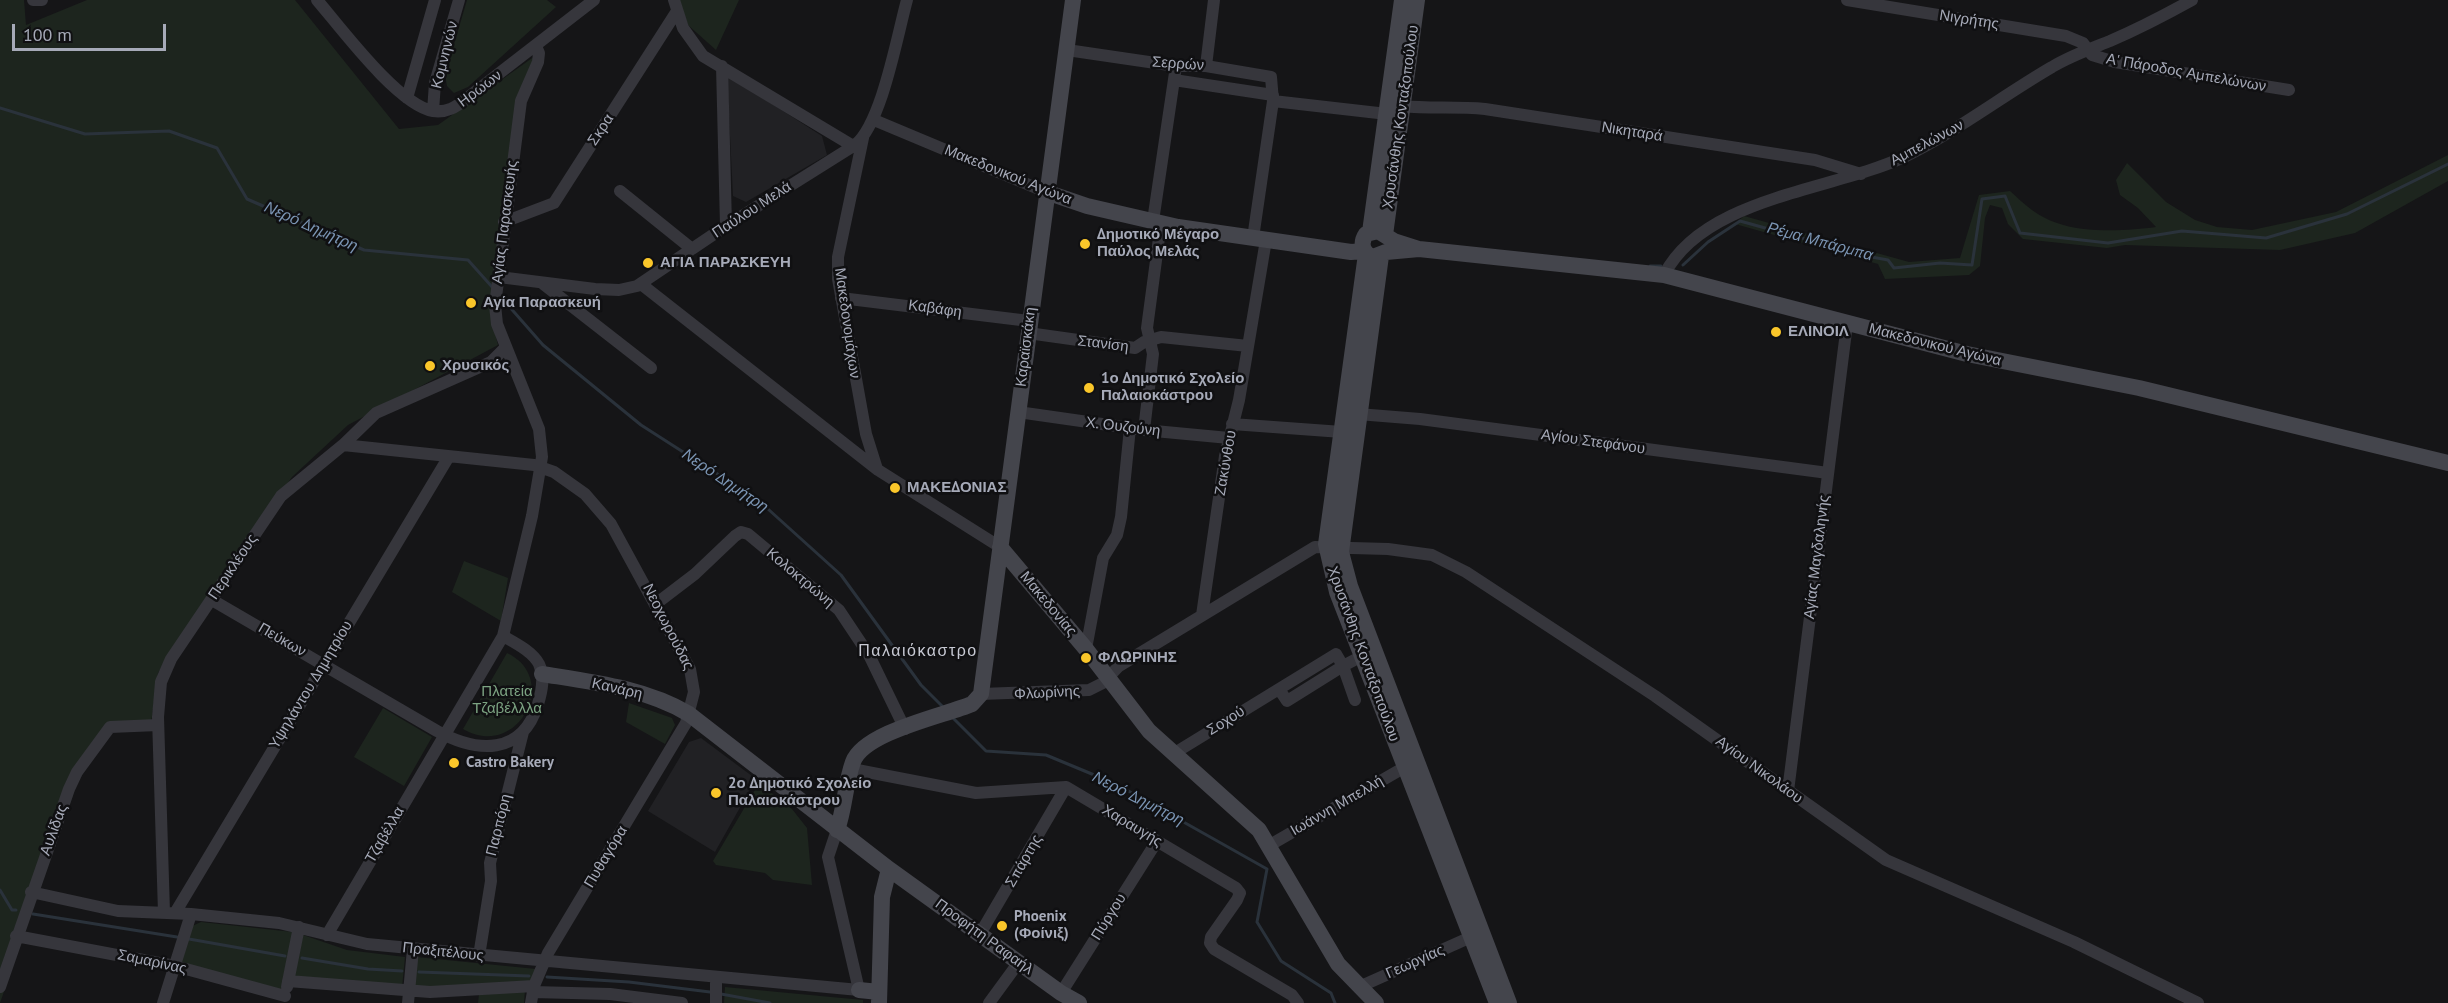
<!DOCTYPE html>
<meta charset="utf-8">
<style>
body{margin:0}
#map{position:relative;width:2448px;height:1003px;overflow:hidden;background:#151517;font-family:"PT Sans",sans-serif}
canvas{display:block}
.scale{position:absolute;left:12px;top:24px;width:154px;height:27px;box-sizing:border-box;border:3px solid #a6aab8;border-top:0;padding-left:8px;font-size:18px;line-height:21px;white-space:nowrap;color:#a6aab8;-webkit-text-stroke:4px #101012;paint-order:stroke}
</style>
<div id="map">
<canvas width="2448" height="1003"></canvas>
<div class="scale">100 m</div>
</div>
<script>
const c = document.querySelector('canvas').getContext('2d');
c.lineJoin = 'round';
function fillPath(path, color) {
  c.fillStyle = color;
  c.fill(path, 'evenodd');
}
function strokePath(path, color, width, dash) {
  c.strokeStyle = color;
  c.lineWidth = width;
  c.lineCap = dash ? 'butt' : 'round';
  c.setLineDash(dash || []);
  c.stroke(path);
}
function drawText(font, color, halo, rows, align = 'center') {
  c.font = font + ' "PT Sans",sans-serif';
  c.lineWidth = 5;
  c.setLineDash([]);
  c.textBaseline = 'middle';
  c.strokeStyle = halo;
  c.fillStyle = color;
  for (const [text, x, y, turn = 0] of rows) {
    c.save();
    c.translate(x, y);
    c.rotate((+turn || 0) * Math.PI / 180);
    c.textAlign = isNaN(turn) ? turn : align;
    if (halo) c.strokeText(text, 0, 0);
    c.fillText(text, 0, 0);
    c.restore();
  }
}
fillPath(new Path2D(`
 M727 75 822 136 827 155 746 202 733 196Z
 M701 738 756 779 715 852 648 811 689 742Z`), '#212124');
fillPath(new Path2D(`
 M0 0H24L26 25 87 0H295L399 129 438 125 535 56 525 84 492 322 498 345 348 425 292 477 158 673 150 730H112L78 781 0 1003Z
 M467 0H547L556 7 468 87 454 93 447 86 445 75Z
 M678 0H739L716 50 688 25Z
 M2448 155V181L2355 233 2280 250 2125 245 2107 248 2023 239 2008 224 2002 208 1990 205 1985 218 1980 266 1969 275 1885 279 1878 264 1735 224 1744 216 1909 262 1960 258 1979 195 2010 191C2024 204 2038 217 2057 223 2084 233 2128 231 2156 227L2138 208 2120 195 2116 180 2127 163 2166 202 2195 220 2217 227 2252 230 2336 212Z
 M464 561 508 578 501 621 452 592Z
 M507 653C561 678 518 761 463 729Z
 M629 703 672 718 675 725 665 744 626 722Z
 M383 708 432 737 404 786 354 757Z
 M759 783 792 809 807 828 812 885 773 880 765 873 716 865 713 861Z
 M201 922 293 932 281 990 179 965 190 927Z
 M303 935 347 950 405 957 402 988 293 979Z
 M416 957 536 969 531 982 414 989Z
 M725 987 863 1000V1003H724Z
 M525 990 524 1003H478L479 994Z`), '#1d251e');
strokePath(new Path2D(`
 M0 108 85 134 169 131 217 148 247 199 364 250 468 260 493 288
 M1683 265 1708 242 1740 221 1866 256 1888 260 1894 268 1940 263 1972 265 1982 199 2005 196 2020 233 2108 243 2182 231 2266 238 2347 214 2448 164
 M1650 266H1661
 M500 296 543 345 641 425 758 500 841 575 921 685 944 708
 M952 717 986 751 1046 755 1116 784 1267 869 1257 922 1281 961 1331 993 1335 1003
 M0 890 12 910H16
 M33 914 177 937
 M189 939 285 956
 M302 958 368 969 402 971
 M419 972 529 976
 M547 977 629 982 710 992
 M721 994 770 1003`), '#2a323b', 3);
strokePath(new Path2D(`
 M33 0H42
 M317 0C341 28 398 105 433 111 447 113 456 107 466 99L594 0
 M674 0 683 28 703 56 853 146
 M1847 0 2066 36 2083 43 2092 55 2115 62 2289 90
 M1067 50 1176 66H1206L1271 77 1273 101 1253 238
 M722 66 726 226
 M1206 66 1214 0
 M1174 80 1273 95
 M407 98 435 0
 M1273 101 1387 114
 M1402 106C1430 109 1456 106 1485 109L1815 160 1861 174
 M433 111 435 83 459 0
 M874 120 1046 192
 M863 138 838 257V279L866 434 877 469
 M620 191 692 249
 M1153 221 1176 66
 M504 222 554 203 677 11
 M1664 275C1704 197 1831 191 1904 157 1956 132 2002 96 2052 67 2070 56 2090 49 2110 41 2138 29 2165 15 2192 0
 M499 277 595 289 619 290 637 286 726 226 855 145C882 123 897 36 907 0
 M542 283 651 368
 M641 284 878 470 1000 547
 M841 298 1029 321
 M1028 333 1135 348 1144 342 1161 337 1248 346
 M1018 412 1144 430 1229 438
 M1358 414 1420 419 1828 473
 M1232 424 1342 432
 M1144 430 1153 354 1147 328 1161 223
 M343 445 376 413 491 362 506 347
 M212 600 437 731C477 753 522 756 538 704 542 691 545 677 539 664 532 651 515 643 503 636
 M657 603 695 574 735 536 741 532 748 534 839 610 869 655 905 729
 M1202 615 1225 456 1239 400 1266 240
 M1086 649 1103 558 1117 535 1121 517 1130 428
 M981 694 1089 690 1103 683 1119 666 1315 547 1388 549 1432 555 1466 572 1655 696 1886 860 2074 942 2198 1003
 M1355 700 1343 666 1362 656
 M1173 754 1336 654 1343 666 1287 701 1279 689
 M852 769 976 793 1066 787 1236 888 1240 893 1237 900 1211 937 1210 943 1214 949 1292 995 1298 1003
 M1788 791 1847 324
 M1270 845 1405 767
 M31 892 118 911 191 914 279 923 367 944 859 990 828 857 837 830
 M164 913 158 717 161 682 171 659 281 496 343 445 534 465 554 472 585 494 611 524 690 669 694 692 686 723 548 953 534 986 531 1003
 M175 913 448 458
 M980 934 1066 787
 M327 935 503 636 532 516 542 457 539 429 497 324 495 305 521 101 538 62 539 53 536 46
 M16 936 175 966 285 996
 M479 956 491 881 490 863 523 732
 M288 981 430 992 534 986
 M0 987 69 789 77 772 110 727 158 725
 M287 987 299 927
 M1359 987 1471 937
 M533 992 610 994 682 1003
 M1061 993 1157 841
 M163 1003 191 914
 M408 1003 413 949
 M716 1003V977
 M989 1003 1019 962`), '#36363c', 12);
strokePath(new Path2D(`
 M1046 192 1087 206 1178 227 1351 252 1364 251
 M1370 232 1402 0
 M1385 235 1417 0
 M1419 249 1394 241 1378 231 1366 234C1360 243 1362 253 1373 257L1386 252 1419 249 1664 275 1967 354 2139 388 2448 463
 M1366 254 1326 544 1337 592 1497 1003
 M1381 256 1341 552 1350 586 1509 1003
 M1000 547 1086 649 1149 731 1259 830 1338 964 1376 1003
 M542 674C592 682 645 688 689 714L889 869 1061 993 1079 1003
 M837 830C845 808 845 784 853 762 864 732 943 716 972 704L981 694 1073 0
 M859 990 879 992
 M879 1003 882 897 889 869`), '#44454c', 16);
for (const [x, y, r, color] of [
 [1085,244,6,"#fac62a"],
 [648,263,6,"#fac62a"],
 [471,303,6,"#fac62a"],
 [1776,332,6,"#fac62a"],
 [430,366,6,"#fac62a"],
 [1089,388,6,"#fac62a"],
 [895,488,6,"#fac62a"],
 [1086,658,6,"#fac62a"],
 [454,763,6,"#fac62a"],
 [716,793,6,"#fac62a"],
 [1002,926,6,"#fac62a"]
]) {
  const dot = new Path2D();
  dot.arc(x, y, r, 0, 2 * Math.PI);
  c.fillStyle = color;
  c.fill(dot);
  strokePath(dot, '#101012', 2);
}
drawText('15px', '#a6aab8', '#101012', [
 ["Νιγρήτης",1969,20,9],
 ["Κομνηνών",445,55,-76],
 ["Σερρών",1178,64,4],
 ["Α' Πάροδος Αμπελώνων",2186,73,10],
 ["Ηρώων",480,89,-37],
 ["Χρυσάνθης Κονταξοπούλου",1401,117,-82],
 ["Σκρα",601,130,-57],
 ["Νικηταρά",1632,132,9],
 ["Αμπελώνων",1927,143,-28],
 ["Μακεδονικού Αγώνα",1008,175,22],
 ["Παύλου Μελά",752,210,-33],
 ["Αγίας Παρασκευής",505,222,-83],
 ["Καβάφη",935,309,8],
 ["Μακεδονομάχων",847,323,82],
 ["Στανίση",1103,344,7],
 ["Μακεδονικού Αγώνα",1935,345,14],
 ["Καραϊσκάκη",1026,347,-83],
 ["Χ. Ουζούνη",1123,427,7],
 ["Αγίου Στεφάνου",1593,442,8],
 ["Ζακύνθου",1226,463,-80],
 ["Αγίας Μαγδαληνής",1817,557,-83],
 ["Περικλέους",233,567,-56],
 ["Κολοκτρώνη",800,578,40],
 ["Μακεδονίας",1048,604,50],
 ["Νεοχωρούδας",668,627,63],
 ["Πεύκων",282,640,30],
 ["Χρυσάνθης Κονταξοπούλου",1363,654,70],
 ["Υψηλάντου Δημητρίου",311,685,-59],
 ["Κανάρη",617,689,13],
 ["Φλωρίνης",1047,693,-3],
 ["Σοχού",1226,721,-32],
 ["Αγίου Νικολάου",1759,770,36],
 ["Ιωάννη Μπελλή",1337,806,-30],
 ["Παρπόρη",499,825,-76],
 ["Χαραυγής",1132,826,31],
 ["Αυλίδας",54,830,-70],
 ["Τζαβέλλα",385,835,-60],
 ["Πυθαγόρα",606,857,-59],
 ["Σπάρτης",1024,861,-60],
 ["Πύργου",1109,917,-58],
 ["Προφήτη Ραφαήλ",984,937,36],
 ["Πραξιτέλους",443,952,6],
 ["Σαμαρίνας",152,962,12],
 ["Γεωργίας",1415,962,-24]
]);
drawText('bold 15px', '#a6aab8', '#101012', [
 ["Δημοτικό Μέγαρο",1097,235],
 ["Παύλος Μελάς",1097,252],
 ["ΑΓΙΑ ΠΑΡΑΣΚΕΥΗ",660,263],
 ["Αγία Παρασκευή",483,303],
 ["ΕΛΙΝΟΙΛ",1788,332],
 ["Χρυσικός",442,366],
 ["1ο Δημοτικό Σχολείο",1101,379],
 ["Παλαιοκάστρου",1101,396],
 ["ΜΑΚΕΔΟΝΙΑΣ",907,488],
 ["ΦΛΩΡΙΝΗΣ",1098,658],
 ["Castro Bakery",466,763],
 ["2ο Δημοτικό Σχολείο",728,784],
 ["Παλαιοκάστρου",728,801],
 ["Phoenix",1014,917],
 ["(Φοίνιξ)",1014,934]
], 'left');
drawText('15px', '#7ca382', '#101012', [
 ["Πλατεία",507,692],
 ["Τζαβέλλλα",507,709]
]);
drawText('italic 16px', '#7b95b4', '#101012', [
 ["Νερό Δημήτρη",311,227,24],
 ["Ρέμα Μπάρμπα",1820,242,15],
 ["Νερό Δημήτρη",725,481,34],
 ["Νερό Δημήτρη",1138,799,27]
]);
c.letterSpacing = '1.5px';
drawText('16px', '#c7c9d3', '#101012', [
 ["Παλαιόκαστρο",918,651]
]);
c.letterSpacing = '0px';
</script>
